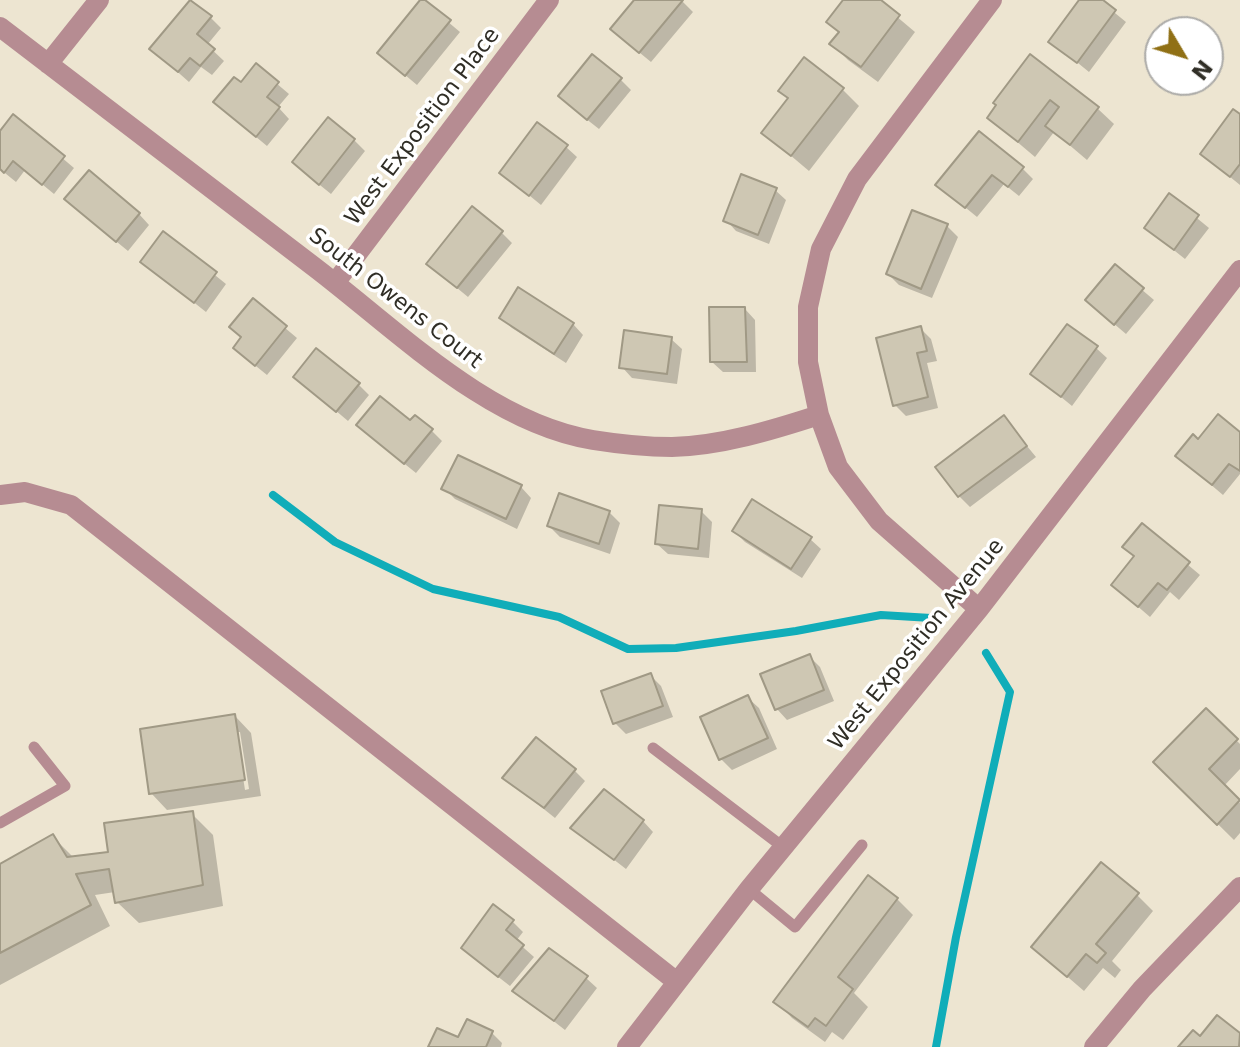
<!DOCTYPE html>
<style>
body{margin:0}
#map{position:relative;width:1240px;height:1047px;overflow:hidden;background:#ede5d1;font-family:"DejaVu Sans",sans-serif}
canvas{display:block}
.north{position:absolute;left:1144px;top:16px;width:80px;height:80px;box-sizing:border-box;background:#fff;border:2px solid #acaba8;border-radius:50%;rotate:128deg;font-size:22px;font-weight:700;line-height:32px;text-align:center;color:#302e26}
.north::after{content:'';display:block;margin:auto;width:28px;height:36px;background:#907015;clip-path:polygon(50% 0,100% 100%,50% 72%,0 100%)}
</style>
<div id="map">
<canvas width="1240" height="1047"></canvas>
<div class="north">N</div>
</div>
<script>
const c = document.querySelector('canvas').getContext('2d');
c.lineJoin = 'round';
function fillPath(path, color) {
  c.fillStyle = color;
  c.fill(path, 'evenodd');
}
function strokePath(path, color, width, dash) {
  c.strokeStyle = color;
  c.lineWidth = width;
  c.lineCap = dash ? 'butt' : 'round';
  c.setLineDash(dash || []);
  c.stroke(path);
}
function drawText(font, color, halo, rows, align = 'center') {
  c.font = font + ' "DejaVu Sans",sans-serif';
  c.lineWidth = 7;
  c.setLineDash([]);
  c.textBaseline = 'middle';
  c.strokeStyle = halo;
  c.fillStyle = color;
  for (const [text, x, y, turn = 0] of rows) {
    c.save();
    c.translate(x, y);
    c.rotate((+turn || 0) * Math.PI / 180);
    c.textAlign = isNaN(turn) ? turn : align;
    if (halo) c.strokeText(text, 0, 0);
    c.fillText(text, 0, 0);
    c.restore();
  }
}
fillPath(new Path2D(`
 M422 0 460 32 417 85 379 53Z
 M637 0H681L693 12 651 62 623 39Z
 M845 0H877L915 32 878 82 848 60 832 44 840 33Z
 M1081 0H1099L1126 22 1089 72 1051 41Z
 M211 18 221 28 207 45 224 61 212 75 201 67 189 82 163 59Z
 M1031 57 1097 108 1114 124 1087 160 1054 132 1035 157 989 118Z
 M804 60 843 90 859 106 809 171 764 133 790 99Z
 M256 66 289 94 278 107 289 119 267 146 226 112 241 85Z
 M620 79 631 90 599 129 571 107Z
 M14 117 74 168 54 194 25 170 16 182 0 169V134Z
 M1240 117V185L1202 154Z
 M354 140 365 151 331 194 305 173Z
 M566 147 577 157 541 205 502 173Z
 M1022 168 1033 179 1019 196 1004 184 977 217 938 185Z
 M775 190 786 200 769 244 736 231 726 220Z
 M1170 196 1209 228 1185 259 1146 228Z
 M78 210 139 214 149 225 128 251Z
 M947 226 958 237 932 298 899 285 888 274Z
 M501 232 512 243 468 297 440 274Z
 M164 234 226 284 206 312 143 262Z
 M1115 267 1154 300 1126 334 1099 311Z
 M253 301 297 338 267 375 246 358 243 338Z
 M745 309 755 320 756 372H723L712 362Z
 M501 318 573 324 583 335 566 363 512 328Z
 M920 328 931 339 937 361 927 363 938 408 906 416 895 405Z
 M671 339 682 349 677 384 632 378 622 367Z
 M1096 348 1107 358 1072 406 1033 374Z
 M296 377 358 384 369 395 348 421Z
 M1004 418 1036 457 970 507 959 496Z
 M410 423 432 431 442 441 416 473 370 436Z
 M1240 435V474L1223 495 1189 466 1199 441Z
 M521 487 531 498 517 529 455 499 444 488Z
 M701 511 712 522 709 558 668 554 657 544Z
 M609 512 620 523 610 554 560 537 549 526Z
 M1142 526 1200 575 1179 600 1170 592 1150 617 1113 585 1135 558 1125 547Z
 M734 531 810 539 821 549 802 578 745 542Z
 M809 656 820 667 834 701 787 720 777 709Z
 M650 675 661 686 673 717 626 734 615 723Z
 M748 698 759 708 777 749 732 770 721 759Z
 M1206 710 1240 744V769L1224 786 1240 803V833L1234 840 1155 762Z
 M235 716 251 733 261 796 167 810 151 793ZM236 732H240L249 789 245 790Z
 M575 771 585 781 555 818 505 778Z
 M192 814 213 835 223 906 139 923 117 902 115 892 95 895 110 926 0 985V866L53 837 74 858 110 854Z
 M643 821 653 832 626 869 573 828Z
 M1137 895 1153 911 1112 961 1121 970 1115 978 1103 968 1084 991 1033 947Z
 M897 899 913 915 854 993 868 1007 843 1040 832 1032 825 1042 792 1018 776 1001Z
 M512 921 523 932 516 941 534 957 510 986 474 958Z
 M586 978 597 988 565 1030 515 991Z
 M492 1033 502 1043 501 1047H430Z`), '#0003');
strokePath(new Path2D(`
 M273 495 335 542 433 589 559 617 628 649 676 648 796 631 881 615 931 618
 M936 1047 956 937 1010 692 986 653`), '#10adb9', 8);
const building = new Path2D(`
 M190 0 212 16 197 34 215 49 200 66 190 58 178 72 149 49Z
 M420 0H425L451 20 405 76 377 53Z
 M634 0H683L639 53 610 29Z
 M843 0H881L900 15 861 67 829 44 839 32 826 22Z
 M1079 0H1103L1116 10 1077 63 1048 42Z
 M592 54 622 78 587 120 558 96Z
 M1030 54 1099 107 1070 145 1045 126 1059 107 1050 100 1018 142 987 118 996 105 993 103Z
 M804 57 844 88 791 156 761 133 788 98 778 91Z
 M256 63 279 82 267 97 280 107 256 137 213 102 234 77 241 82Z
 M1233 109 1240 114V164L1230 177 1200 154Z
 M13 114 65 156 42 185 13 161 4 173 0 169V131Z
 M328 117 355 139 319 185 292 162Z
 M537 122 568 145 529 196 499 173Z
 M979 131 1024 167 1008 187 992 175 965 208 935 185Z
 M89 170 140 213 116 242 64 199Z
 M741 174 777 188 758 235 723 221Z
 M1169 193 1199 215 1174 250 1144 228Z
 M472 206 503 231 457 288 426 264Z
 M912 210 948 224 921 289 886 274Z
 M163 231 217 272 194 303 140 262Z
 M1115 264 1144 288 1114 325 1085 300Z
 M518 287 574 323 554 354 499 318Z
 M253 298 287 326 255 366 233 348 241 337 229 327Z
 M709 307H745L747 362H710Z
 M1067 324 1098 346 1061 397 1030 374Z
 M921 326 927 351 917 353 928 397 893 406 876 338Z
 M624 330 672 337 667 374 619 368Z
 M316 348 360 383 336 412 293 377Z
 M380 396 410 420 415 415 433 429 404 464 356 425Z
 M1218 414 1240 432V471L1229 464 1212 485 1175 456 1193 434 1198 439Z
 M1004 415 1027 446 958 497 935 467Z
 M458 455 522 485 506 519 441 489Z
 M559 493 610 511 599 544 547 526Z
 M752 499 812 537 791 569 732 531Z
 M659 505 702 509 698 549 655 544Z
 M1142 523 1190 562 1167 590 1158 583 1138 607 1111 585 1134 556 1122 547Z
 M810 654 824 690 775 710 760 674Z
 M651 673 663 706 613 724 601 691Z
 M748 695 768 738 719 760 700 717Z
 M1206 708 1238 739 1209 769 1240 800 1217 825 1153 762Z
 M235 714 245 780 149 794 140 729Z
 M536 737 576 769 544 808 502 778Z
 M604 789 644 820 614 860 570 828Z
 M193 811 203 885 115 903 109 869 76 874 91 905 0 953V864L53 834 67 857 108 852 104 823Z
 M1101 862 1139 893 1096 944 1106 953 1097 963 1086 954 1067 977 1031 947Z
 M868 875 898 898 838 977 853 989 826 1026 815 1018 808 1027 773 1002Z
 M493 904 514 920 506 930 524 945 498 977 461 948Z
 M549 948 588 976 554 1021 512 991Z
 M1217 1015 1240 1033 1239 1047H1178L1193 1030 1200 1036Z
 M467 1019 493 1031 486 1047H428L437 1028 458 1037Z`);
fillPath(building, '#cec7b3');
strokePath(building, '#a09985', 2);
strokePath(new Path2D(`
 M653 748 783 847
 M0 823 65 786 34 747
 M749 889 795 927 862 845`), '#b68c92', 11);
strokePath(new Path2D(`
 M0 27C104 107 209 186 313 266 396 329 488 423 593 440 618 444 647 447 672 447 720 446 773 430 819 415
 M48 64 99 0
 M335 283 549 0
 M0 495 25 492 71 505 677 982
 M979 609 879 521 838 467 819 415 808 362V307L821 249 857 179 992 0
 M627 1047 749 889 979 609 1240 270
 M1094 1047 1142 989 1240 887`), '#b68c92', 20);
drawText('22px', '#302e26', '#fff', [
 ["West Exposition Place",423,127,-53],
 ["South Owens Court",395,299,38],
 ["West Exposition Avenue",917,645,-51]
]);
</script>
